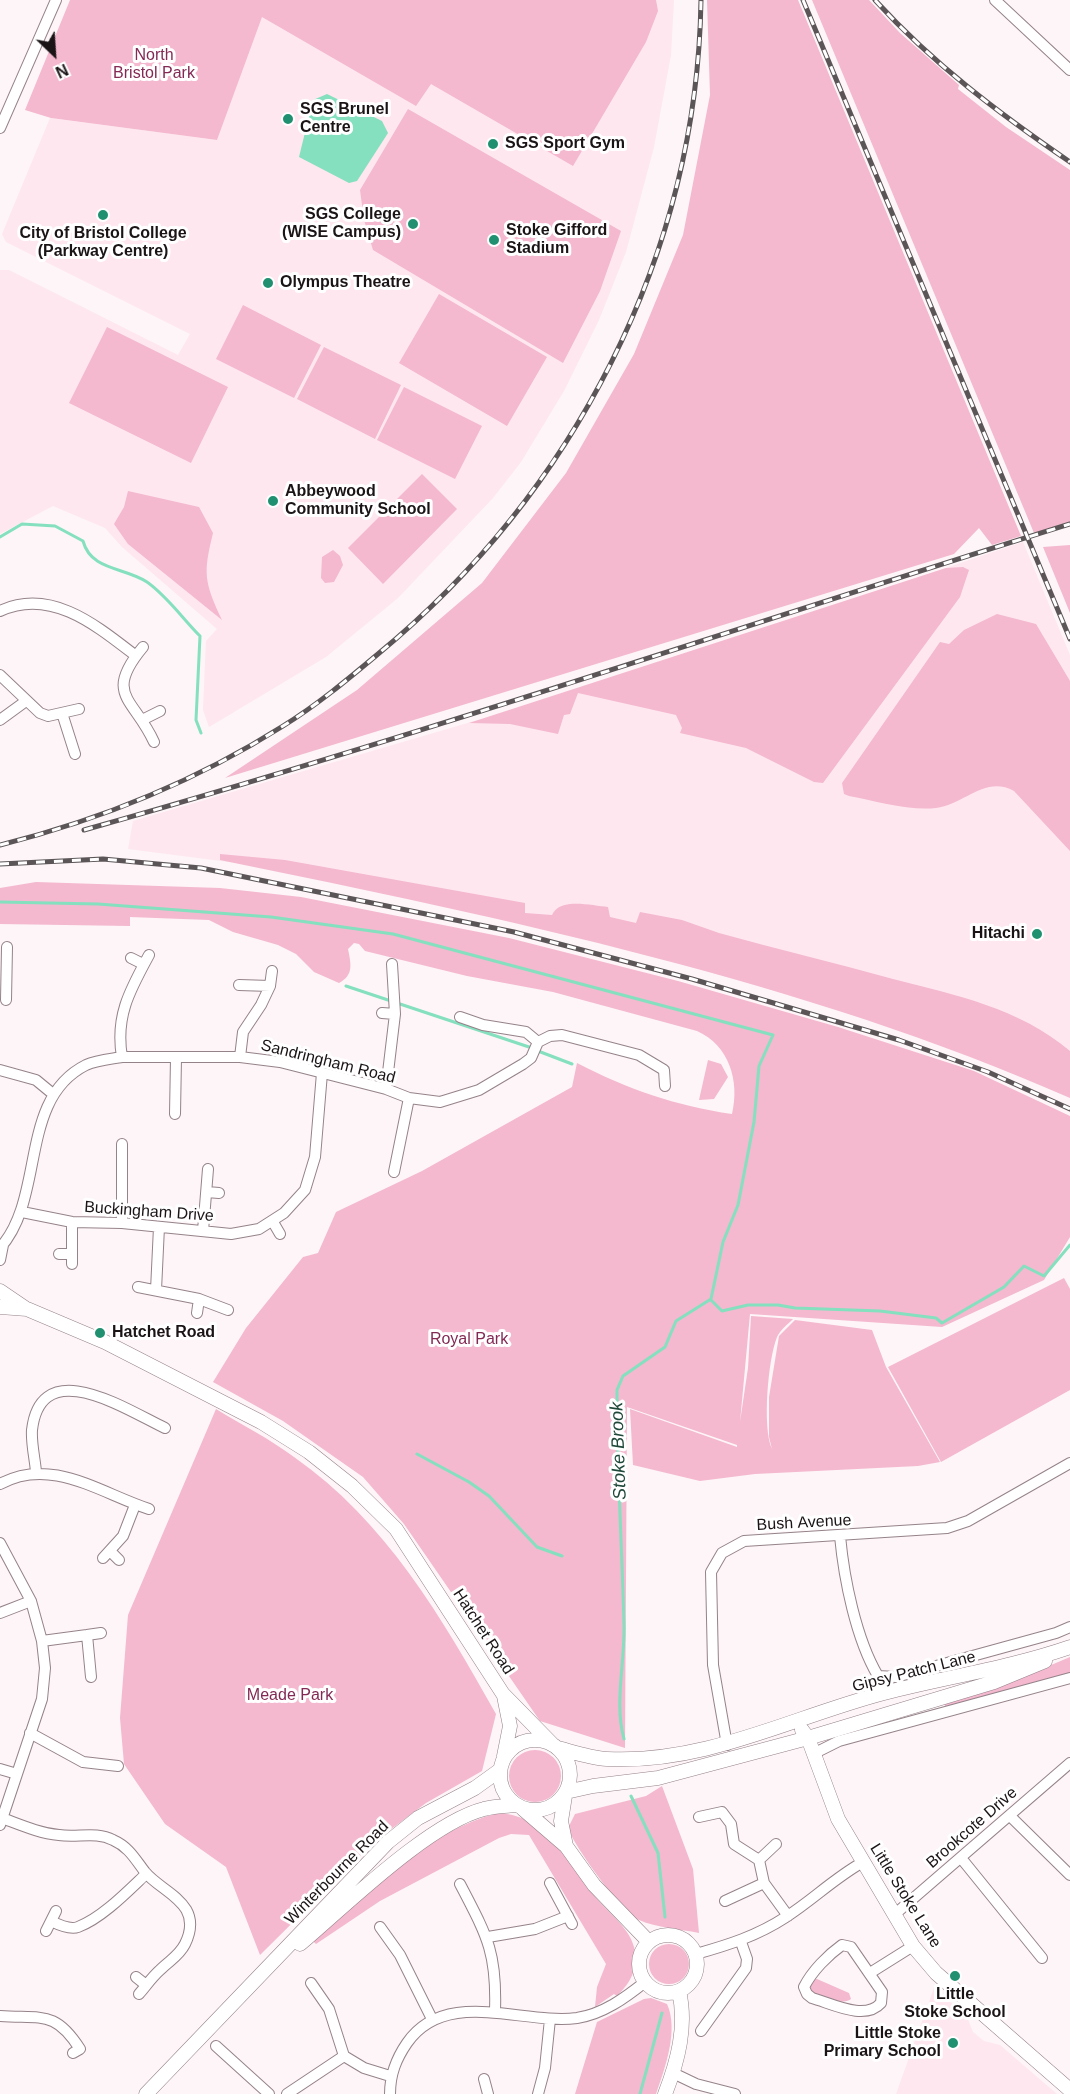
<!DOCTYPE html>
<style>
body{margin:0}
#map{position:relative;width:1070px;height:2094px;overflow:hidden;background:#fdf5f7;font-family:Arial,sans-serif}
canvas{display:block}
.north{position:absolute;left:24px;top:24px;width:60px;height:60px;-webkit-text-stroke:4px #fff;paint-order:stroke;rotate:155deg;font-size:16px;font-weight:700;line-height:24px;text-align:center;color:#1a1416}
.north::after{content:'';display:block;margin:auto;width:21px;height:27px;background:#1a1416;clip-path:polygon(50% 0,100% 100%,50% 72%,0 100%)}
</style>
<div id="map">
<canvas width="1070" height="2094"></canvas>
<div class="north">N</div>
</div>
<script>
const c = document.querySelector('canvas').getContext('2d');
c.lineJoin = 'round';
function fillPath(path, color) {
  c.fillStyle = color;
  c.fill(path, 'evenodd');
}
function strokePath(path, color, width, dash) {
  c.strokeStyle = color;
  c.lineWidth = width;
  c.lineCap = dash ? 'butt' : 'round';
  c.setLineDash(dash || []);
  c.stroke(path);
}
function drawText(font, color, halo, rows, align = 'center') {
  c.font = font + ' Arial,sans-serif';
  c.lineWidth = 6;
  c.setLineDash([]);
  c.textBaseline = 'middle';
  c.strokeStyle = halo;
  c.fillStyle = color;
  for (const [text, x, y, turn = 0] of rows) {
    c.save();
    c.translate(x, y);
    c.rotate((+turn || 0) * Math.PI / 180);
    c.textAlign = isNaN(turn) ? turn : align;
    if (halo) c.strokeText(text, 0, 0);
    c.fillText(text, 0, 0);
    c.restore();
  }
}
fillPath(new Path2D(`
 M267 0H674L671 55 654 147 626 252 599 320 564 391 521 462 493 498 491 497 493 498 398 598 326 657 209 727 203 710 206 641 217 629 122 547 105 528 53 506 0 534V270H9L178 355 190 334 6 242 2 234 50 118 217 140Z
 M1023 542 1070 655V1096L988 1058 885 1022 550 927 260 866 128 849 133 821 594 686Z
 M934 1988 967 2017 973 2032 984 2041 1000 2045 1057 2094H896Z`), '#fee7ef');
fillPath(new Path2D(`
 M70 0H656L658 11 646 42 573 166 431 84 416 106 262 17 217 140 51 118 25 110Z
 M707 0H798L1021 536 992 545 979 528 954 554 225 778 357 690 482 583 566 473 634 354 683 235 710 95Z
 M812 0H869L900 33 959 85 958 89 1006 127 1070 170V522L1034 533Z
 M408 109 621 231 600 291 563 363 373 250 364 220 360 190Z
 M439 294 547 357 507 426 399 363Z
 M243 305 321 345 294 398 216 359Z
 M107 327 228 387 191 463 69 403Z
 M324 347 401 385 375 439 297 399Z
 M404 387 482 426 455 479 377 440Z
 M422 474 457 509 383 584 348 548Z
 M128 491 199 507 213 533C203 573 204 582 222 620L128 544 114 524 124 507Z
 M1070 545V613L1043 547Z
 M333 550 340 556 343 565 334 582 325 583 321 578 322 557Z
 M963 567 969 570 960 597 823 783 814 782 746 748 680 733 682 728 676 715 578 693 570 714 564 715 558 734 510 724 469 723 946 568Z
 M997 614 1036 624 1070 681V851L1014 791C985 775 964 805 936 808 909 811 876 801 849 796L844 794 842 783 940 642 949 644 964 630Z
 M220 854 285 860 525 903V913L552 915C560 897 592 906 608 907L610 917 636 923 640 912 682 920 719 933C777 949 835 963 893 979 956 995 1019 1008 1070 1051V1098C805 981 504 918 220 860Z
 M36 882 220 888 301 897 509 938 678 981 838 1027 974 1071 1070 1116V1237L1044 1280 942 1327 750 1314 740 1422 748 1368 751 1316 793 1319C788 1324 780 1330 777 1337 768 1359 762 1428 772 1449L769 1437V1397L779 1336 795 1320 872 1330 886 1367 940 1462 918 1466 755 1474 700 1481 633 1465 630 1409 737 1447V1445L627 1407 625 1748 540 1721 404 1524 363 1477 283 1421 213 1382 246 1328 303 1257 318 1253 336 1212 422 1171 572 1087 577 1063C627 1089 676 1106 732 1114 740 1081 729 1045 697 1031L553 992 467 976 365 951 359 944 354 943 348 949C351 964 354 975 339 983L314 972 296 954 278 945 233 932 209 920 130 917V926L0 924V888Z
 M708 1060 721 1064 728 1077 714 1099 699 1100Z
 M1064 1278 1070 1289V1390L941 1462 888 1367Z
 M216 1409C242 1425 270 1439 294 1457 386 1521 442 1618 496 1714L482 1771 426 1803 374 1842 260 1955 226 1867 165 1824 124 1764 120 1718 128 1615Z
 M1070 1657V1674L947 1708 942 1702 1004 1685Z
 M509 1776a26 26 0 1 1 52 0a26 26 0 1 1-52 0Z
 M662 1786 693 1869 699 1933C680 1929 657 1928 639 1920 623 1914 574 1846 568 1828L575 1814 646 1796Z
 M498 1813C548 1815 571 1866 598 1900 610 1914 629 1928 634 1947 639 1968 631 1982 617 1996L614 1994 595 2007 597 1987 606 1964 529 1835 511 1834 499 1838 380 1901 316 1944 313 1941C369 1892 424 1832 498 1813Z
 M649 1964a20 20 0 1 1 40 0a20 20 0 1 1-40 0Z
 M811 1979H817L849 1993 851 1999C842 2006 817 1998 810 1990Z
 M651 1998 667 2004C679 2030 665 2068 656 2094H575L597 2022 644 1999Z`), '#f4b8cf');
fillPath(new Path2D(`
 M327 94 382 121 388 133 357 181 349 183 299 157 313 100Z`), '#84e0bf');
strokePath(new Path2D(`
 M0 537 22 524 55 526 83 541C91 571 125 567 147 582 167 596 183 619 200 636L196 720 201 733
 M0 902 98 904 271 917 393 934 773 1035 759 1066 754 1122 738 1205 723 1242 711 1299 676 1321 665 1347 623 1376 617 1390C617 1469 622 1547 624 1625 625 1663 614 1703 624 1739
 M346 986 532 1048
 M538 1051 572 1064
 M711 1300 722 1311 748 1305H778L795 1308 880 1311 936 1318 942 1323 1004 1287 1024 1266 1044 1276 1070 1245
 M417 1454 469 1482 489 1496 537 1547 562 1556
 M631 1796 658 1853 665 1917
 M640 2094 662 2013`), '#84e0bf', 3);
const street = new Path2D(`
 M995 0 1070 70
 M0 128 56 0
 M0 611C51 587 97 626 136 656
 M143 647C103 695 134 698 154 742
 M0 675 40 713 48 716 79 709
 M62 713 75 754
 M144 719 160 711
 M0 720 26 701
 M131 958 143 964
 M239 985 270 986 261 1005 243 1032 240 1057
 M270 986 272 971
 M6 1000 7 947
 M382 1013 395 1014
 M460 1017 483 1025 526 1032 538 1042
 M122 1057C115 1016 130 990 149 955
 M0 1070 36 1080 53 1094
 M386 1089 395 1014 392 964
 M175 1114 176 1058
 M122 1144V1223
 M394 1172 409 1098
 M207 1192 219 1193
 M22 1212 72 1222 122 1223 231 1234 259 1229 284 1213 305 1190 315 1157 322 1073
 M72 1222V1264
 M273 1222 280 1234
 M203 1231 208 1169
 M0 1248C46 1197 18 1099 86 1065 97 1060 111 1059 122 1057H240L280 1062 386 1089 409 1098 440 1102 479 1090 523 1064 531 1058 538 1042 550 1036 562 1035 639 1055 664 1070 665 1086
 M59 1254H72
 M0 1260 3 1245
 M138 1287 199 1299 228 1310
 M156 1290 159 1227
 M197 1313 199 1299
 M36 1472C35 1459 31 1443 32 1430 41 1353 127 1410 165 1428
 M0 1484C51 1456 100 1493 149 1509
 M840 1536C844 1579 856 1639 878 1676L896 1677 1056 1633 1070 1627
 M0 1543 31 1601 42 1641 45 1668 42 1699 0 1825
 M110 1551 119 1560
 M103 1558 123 1536 135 1505
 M0 1613 31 1601
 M87 1635 101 1633
 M42 1641 87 1635 91 1677
 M30 1733 83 1762 118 1766
 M727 1745 713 1665 711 1572 722 1553 744 1541 947 1528 968 1521 1070 1463
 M813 1754 839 1741 1070 1678
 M0 1769 17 1774
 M1010 1816 1070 1875
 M699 1817 722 1812 731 1824 734 1844 759 1860 764 1883 788 1916
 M2 1818C21 1825 39 1833 59 1835 77 1838 96 1831 113 1840 129 1847 135 1859 145 1872 162 1893 205 1903 185 1944 179 1956 170 1960 160 1970 152 1977 146 1986 139 1994
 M961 1858 1042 1958
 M759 1860 776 1844
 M550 1883 572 1924
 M460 1884C487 1936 497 1952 495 2011
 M725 1901 764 1883
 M894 1915 1070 1763
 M51 1921C59 1925 70 1930 78 1927 102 1918 128 1891 146 1874
 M380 1927 400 1955 432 2019
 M46 1931 56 1911
 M488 1937 535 1929 568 1916
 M842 1945 851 1947 882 1992 881 2003C865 2021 833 2004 812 1998L807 1994 804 1987C812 1971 828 1955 842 1945Z
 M696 1954C728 1945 757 1936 786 1917 814 1899 833 1879 863 1862
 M870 1973 913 1946
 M136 1977 146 1985
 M311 1983 329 2009 344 2056
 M0 2016C42 2019 55 2010 80 2049L73 2053
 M701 2031 746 1968 747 1959 741 1942
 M216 2046 269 2094
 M673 2073 696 2084 735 2094
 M484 2079 488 2094
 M287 2094 344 2056 364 2068 390 2076
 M390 2094C390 2074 396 2059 407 2043 446 1987 522 2025 577 2018 603 2014 625 1998 645 1982
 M538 2094 545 2068 550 2019`);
const secondary = new Path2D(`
 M0 1291 25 1308
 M0 1307 27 1309 105 1342 261 1422 309 1452 352 1486 396 1529 503 1694 552 1744
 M504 1696 510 1726 504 1756
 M802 1730 808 1738 838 1819 913 1946 936 1973 1070 2090
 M500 1775a35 35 0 1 1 70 0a35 35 0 1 1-70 0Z
 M558 1748C573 1752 591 1758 607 1759 706 1764 792 1717 884 1693 946 1677 1009 1668 1070 1647
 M566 1792 593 1786 658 1778 808 1738 994 1682 1045 1661
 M565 1796 561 1821 566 1846
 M523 1809 566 1846 594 1885 649 1942
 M639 1964a29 29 0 1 1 58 0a29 29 0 1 1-58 0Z
 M300 1944C345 1906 429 1823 484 1809 494 1806 506 1806 516 1805
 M146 2094 388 1842 418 1818 475 1788 500 1770
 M665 2094C678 2061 687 2026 679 1991`);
strokePath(street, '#95838a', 12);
strokePath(secondary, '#95838a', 15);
strokePath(street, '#fff', 10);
strokePath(secondary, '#fff', 14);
const rail = new Path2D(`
 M803 0 1070 639
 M875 0C933 64 1000 114 1070 162
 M84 830C416 737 742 626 1070 524
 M0 845C100 820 196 781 283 726 317 705 347 680 378 654 573 493 697 256 701 0
 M0 864 103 859 201 868 514 932 692 979 899 1040 988 1072 1070 1109`);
strokePath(rail, '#5b5557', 5);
strokePath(rail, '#fff', 3, [9]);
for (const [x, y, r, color] of [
 [288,119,6,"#209070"],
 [493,144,6,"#209070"],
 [103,215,6,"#209070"],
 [413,224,6,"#209070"],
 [494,240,6,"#209070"],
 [268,283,6,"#209070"],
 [273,501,6,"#209070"],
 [1037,934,6,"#209070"],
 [100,1333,6,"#209070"],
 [955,1976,6,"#209070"],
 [953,2043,6,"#209070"]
]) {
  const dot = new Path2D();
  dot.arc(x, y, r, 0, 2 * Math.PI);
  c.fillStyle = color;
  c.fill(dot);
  strokePath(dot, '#fff', 2);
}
drawText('16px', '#832954', '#fff', [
 ["North",154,56],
 ["Bristol Park",154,74],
 ["Royal Park",469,1340],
 ["Meade Park",290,1696]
]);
drawText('bold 16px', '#1a1416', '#fff', [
 ["SGS Brunel",300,110],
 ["Centre",300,128],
 ["SGS Sport Gym",505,144],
 ["SGS College",401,215,"right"],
 ["(WISE Campus)",401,233,"right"],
 ["Stoke Gifford",506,231],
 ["Stadium",506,249],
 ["City of Bristol College",103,234,"center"],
 ["(Parkway Centre)",103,252,"center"],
 ["Olympus Theatre",280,283],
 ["Abbeywood",285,492],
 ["Community School",285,510],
 ["Hitachi",1025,934,"right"],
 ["Hatchet Road",112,1333],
 ["Little",955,1995,"center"],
 ["Stoke School",955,2013,"center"],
 ["Little Stoke",941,2034,"right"],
 ["Primary School",941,2052,"right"]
], 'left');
drawText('16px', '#1a1416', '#fff', [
 ["Sandringham Road",328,1062,14],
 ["Buckingham Drive",149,1212,4],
 ["Bush Avenue",804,1523,-3],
 ["Hatchet Road",483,1632,57],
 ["Gipsy Patch Lane",914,1672,-14],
 ["Brookcote Drive",972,1828,-41],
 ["Winterbourne Road",337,1873,-45],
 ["Little Stoke Lane",905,1896,58]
]);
drawText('italic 18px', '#20493b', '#fff', [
 ["Stoke Brook",619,1451,-92]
]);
</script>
